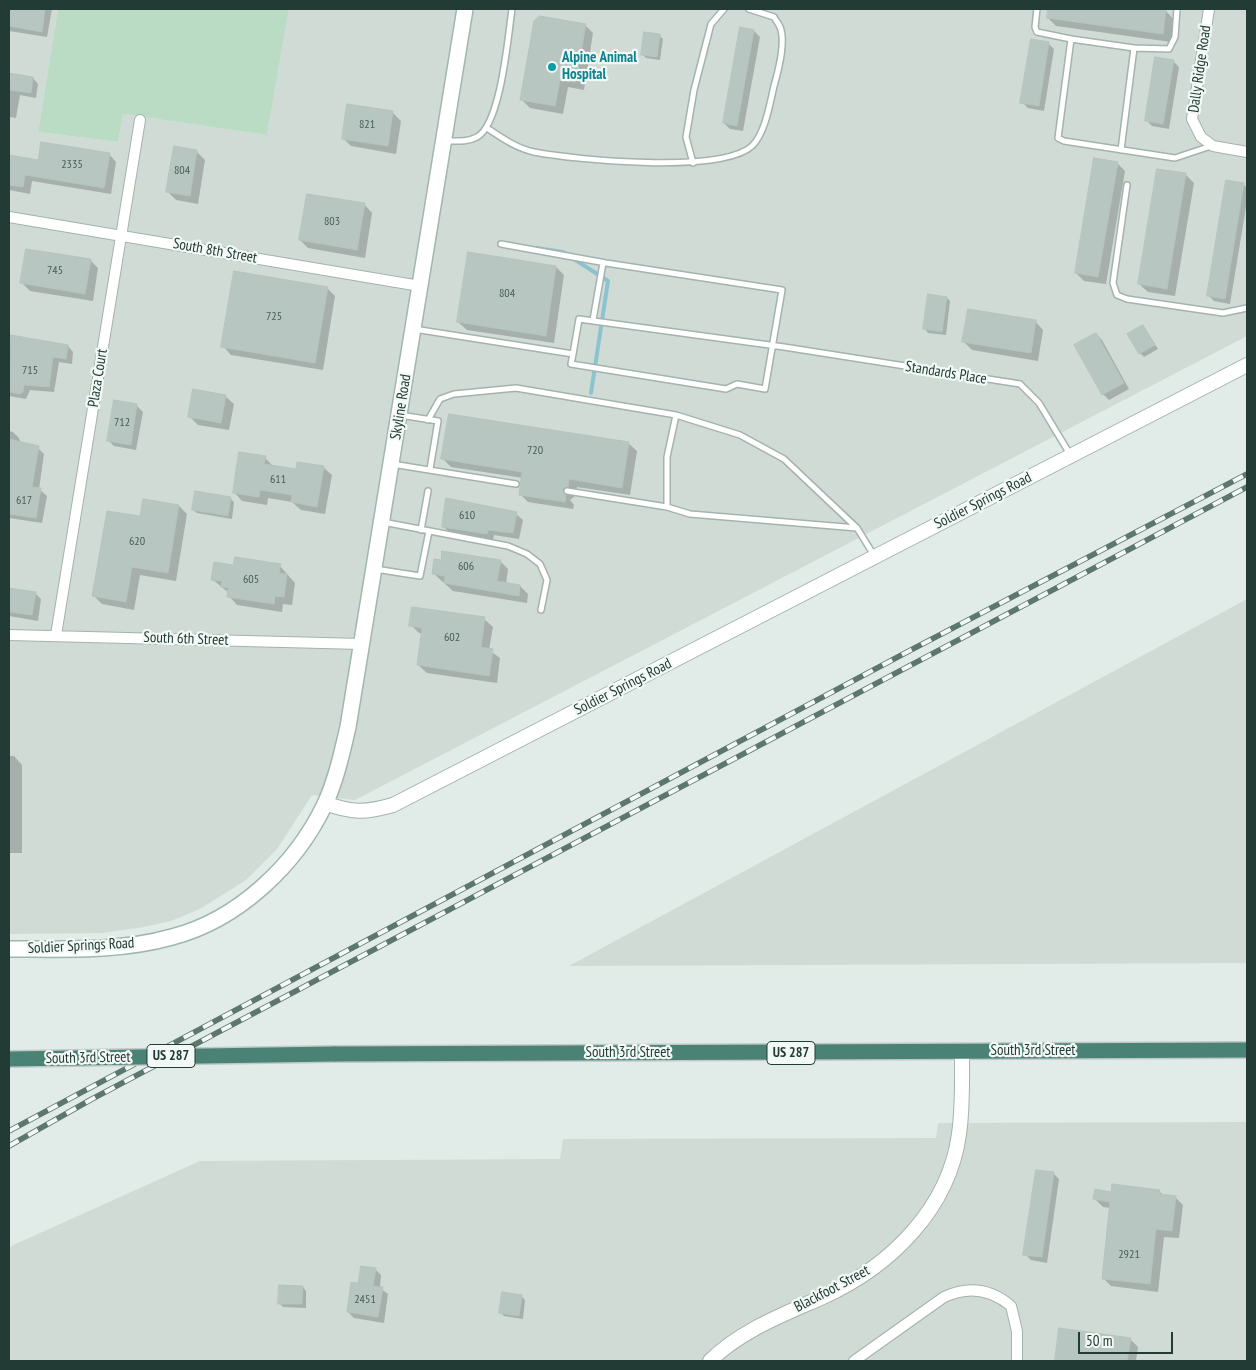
<!DOCTYPE html>
<style>
body{margin:0}
#map{position:relative;width:1256px;height:1370px;overflow:hidden;background:#e1ebe7;font-family:"PT Sans Narrow",sans-serif}
canvas{display:block}
.frame{position:absolute;inset:0;border:10px solid #223b34;pointer-events:none}
.scale{position:absolute;left:1078px;top:1332px;width:95px;height:22px;box-sizing:border-box;border:2px solid #223b34;border-top:0;padding-left:6px;font-size:15px;line-height:18px;white-space:nowrap;color:#223b34;-webkit-text-stroke:4px #f2f8f5;paint-order:stroke}
</style>
<div id="map">
<canvas width="1256" height="1370"></canvas>
<div class="frame"></div>
<div class="scale">50 m</div>
</div>
<script>
const c = document.querySelector('canvas').getContext('2d');
c.lineJoin = 'round';
function fillPath(path, color) {
  c.fillStyle = color;
  c.fill(path, 'evenodd');
}
function strokePath(path, color, width, dash) {
  c.strokeStyle = color;
  c.lineWidth = width;
  c.lineCap = dash ? 'butt' : 'round';
  c.setLineDash(dash || []);
  c.stroke(path);
}
function drawText(font, color, halo, rows, align = 'center') {
  c.font = font + ' "PT Sans Narrow",sans-serif';
  c.lineWidth = 4.5;
  c.setLineDash([]);
  c.textBaseline = 'middle';
  c.strokeStyle = halo;
  c.fillStyle = color;
  for (const [text, x, y, turn = 0] of rows) {
    c.save();
    c.translate(x, y);
    c.rotate((+turn || 0) * Math.PI / 180);
    c.textAlign = isNaN(turn) ? turn : align;
    if (halo) c.strokeText(text, 0, 0);
    c.fillText(text, 0, 0);
    c.restore();
  }
}
fillPath(new Path2D(`
 M9 9H58L38 132 118 142 123 114 267 135 289 9H1247V336L355 800 312 795 277 849 246 880 200 909 171 921 144 927 102 933 9 934Z
 M1247 599V963L569 966Z
 M1247 1122V1361H9V1247L200 1161 560 1159 563 1139 936 1138 938 1123Z`), '#d0dbd6');
fillPath(new Path2D(`
 M58 9H289L267 135 123 114 118 142 38 132Z`), '#bbdcc4');
fillPath(new Path2D(`
 M9 9H52L47 37 9 31Z
 M1049 9H1146L1166 11 1174 20 1171 42 1056 26 1048 18Z
 M585 25 593 33 584 90 568 87 563 114 530 108 522 100Z
 M754 31 760 37 743 131 730 129 724 123Z
 M659 35 663 39 660 60 646 58 642 54Z
 M1048 43 1054 49 1044 111 1028 108 1022 102Z
 M1173 61 1179 67 1169 129 1152 126 1146 120Z
 M9 74 33 78 38 84 36 98 20 95 16 118 9 117Z
 M393 113 401 121 396 154 351 146 343 138Z
 M175 148 197 152 205 160 198 204 176 200 168 192Z
 M109 154 116 162 111 194 32 181 30 194 9 190V156L39 161Z
 M1117 163 1125 171 1106 284 1084 281 1076 273Z
 M1186 175 1194 183 1175 296 1148 292 1139 284Z
 M1243 184 1247 188V201L1230 304 1214 301 1208 295Z
 M364 204 372 213 365 258 308 248 300 240Z
 M469 254 556 267 564 275 554 343 467 330 458 322Z
 M90 260 98 268 93 301 30 291 22 283Z
 M327 288 335 296 323 370 231 355 223 346Z
 M947 298 950 301 946 335 928 333 925 329Z
 M1035 321 1043 330 1038 361 972 350 964 342Z
 M1143 326 1158 349 1144 357 1140 353Z
 M1096 334 1102 340 1129 389 1109 400 1103 394Z
 M12 336 68 346 73 352 72 364 59 362 54 392 30 390 26 399 9 396V355Z
 M225 396 234 404 229 430 198 425 190 417Z
 M115 402 137 406 143 412 136 450 114 446 108 440Z
 M9 431 13 432 19 438 21 443 38 448 44 454 39 489 47 496 42 523 9 518Z
 M628 443 637 451 630 495 577 487 576 495 570 500 574 505 573 509 528 502 520 494 523 478 451 467 443 459Z
 M265 458 273 466 297 470 323 467 332 475 325 514 301 510 292 502 268 498 267 505 242 501 234 492Z
 M231 499 234 502 232 519 197 513 193 510Z
 M448 500 516 514 523 520 519 539 494 535 493 540 450 533 443 526Z
 M179 506 187 514 176 581 140 575 134 610 102 604 94 596 141 518Z
 M500 561 508 569 506 584 520 586 528 594 527 603 453 591 433 573Z
 M234 566H280L295 583 292 605 283 604 282 612 237 605 229 596V593L212 579Z
 M9 589 35 593 41 599 38 621 9 616Z
 M484 619 493 627 489 650 500 658 497 683 427 673 418 665 423 634 419 633 411 625Z
 M9 756H14L22 765V853H9Z
 M1053 1173 1059 1179 1047 1263 1031 1260 1025 1254Z
 M1159 1191 1164 1196 1175 1197 1183 1205 1179 1238 1164 1237 1158 1292 1111 1286 1103 1278 1111 1208 1103 1207 1095 1199 1112 1193Z
 M375 1269 381 1275 380 1288 388 1294 384 1323 354 1318 348 1312 359 1285Z
 M303 1287 306 1291V1308L283 1307 279 1303Z
 M521 1296 525 1300 523 1319 504 1316 500 1312Z
 M1060 1329 1130 1339 1138 1347 1136 1361H1056Z`), '#0003');
strokePath(new Path2D(`
 M536 248 563 252 608 281 591 393`), '#8bc4ce', 4);
const building = new Path2D(`
 M9 9H45L42 32 9 26Z
 M1048 9H1155L1166 10 1163 34 1047 18Z
 M540 16 586 24 576 82 560 80 555 106 520 100 534 21Z
 M740 27 754 30 737 126 723 123Z
 M644 32 660 34 657 57 641 55Z
 M1031 39 1049 42 1039 106 1020 103Z
 M1155 57 1174 60 1163 124 1145 121Z
 M9 73 33 77 31 93 9 90Z
 M347 104 393 111 388 146 342 139Z
 M41 142 110 153 104 188 25 175 23 187 9 185V155L38 160Z
 M174 146 197 150 190 196 166 192Z
 M1094 158 1118 162 1098 277 1075 273Z
 M1157 169 1186 173 1167 289 1138 284Z
 M1226 180 1244 183 1225 299 1207 296Z
 M307 194 365 203 357 250 299 240Z
 M26 249 91 259 85 294 20 283Z
 M468 252 556 266 546 336 457 322Z
 M234 271 328 287 315 363 221 347Z
 M928 294 947 297 942 332 923 329Z
 M968 309 1036 320 1031 353 962 342Z
 M1143 325 1155 345 1139 354 1127 334Z
 M1096 333 1124 383 1102 395 1074 345Z
 M11 335 68 345 66 359 53 357 49 387 24 385 23 392 20 394 9 392Z
 M193 389 226 395 221 423 188 417Z
 M114 400 137 404 131 445 107 441Z
 M449 414 629 442 622 488 569 479 568 487 563 491 566 495 565 502 519 495 522 472 441 459Z
 M9 439 39 446 32 487 41 488 36 518 9 514Z
 M239 452 266 456 264 464 296 469 297 462 324 466 317 507 291 502 292 495 260 490 259 497 233 493Z
 M195 491 231 497 228 516 192 510Z
 M446 498 517 512 513 533 488 530 487 534 442 527Z
 M143 499 179 505 168 573 132 567 126 602 92 596 107 511 140 516Z
 M442 551 501 560 497 581 520 585 519 596 444 583 445 576 432 574 434 559 441 560Z
 M235 557 281 564 279 573 287 574 284 597 275 596 274 604 227 597 228 588 221 587 222 581 211 580 214 562 233 565Z
 M9 588 36 592 32 615 9 612Z
 M412 607 485 617 481 647 493 649 489 676 417 665 422 628 409 626Z
 M1036 1170 1054 1172 1042 1257 1023 1255Z
 M1112 1184 1160 1190 1159 1194 1176 1196 1172 1231 1156 1229 1150 1284 1102 1279 1110 1202 1093 1199 1095 1189 1111 1192Z
 M361 1266 376 1268 373 1286 383 1287 378 1317 347 1312 351 1282 358 1283Z
 M279 1285 303 1286 302 1304H278Z
 M502 1292 522 1295 519 1316 499 1313Z
 M1059 1328 1131 1338 1127 1361H1055Z`);
fillPath(building, '#b7c6c0');
strokePath(building, '#b4c5be', 1);
const service = new Path2D(`
 M1037 9 1035 27 1037 32 1071 39
 M1134 48 1169 49 1175 37 1177 9
 M487 128C502 138 516 148 534 152 576 160 721 174 752 146 765 134 770 103 774 86 778 72 785 44 781 30 780 25 776 21 774 17L749 9
 M446 141C457 141 468 142 477 137 501 124 508 36 512 9
 M1121 150 1134 48 1071 39 1058 138 1064 141 1175 158 1211 146
 M693 163 686 137 694 90 711 24 724 9
 M1127 185 1113 283 1117 295 1127 299 1223 313 1247 308
 M593 320 603 263
 M414 329 573 354 571 364 726 389 737 384 765 389 782 290 606 263 501 244
 M573 354 579 319 784 347 1020 384 1039 403 1071 456
 M400 415 438 421 430 469
 M676 415 667 457V507L690 514 857 528
 M428 420 440 399 454 394 516 388 676 415 740 435 784 459 857 528 875 557
 M392 464 516 484
 M567 491 667 507
 M383 522 508 546 527 554 540 564 547 580 541 610
 M421 530 428 491
 M375 569 420 576 429 531`);
const minor = new Path2D(`
 M1209 9 1192 119 1201 137 1213 146 1247 152
 M9 217 420 286
 M9 635 362 644
 M56 635 140 120
 M854 1361 944 1297C968 1286 991 1289 1011 1306L1017 1331V1361`);
const tertiary = new Path2D(`
 M325 803C352 813 365 813 393 805L1247 365
 M710 1361C741 1330 785 1314 825 1296 890 1266 949 1209 959 1134 963 1107 962 1079 962 1051`);
const secondary = new Path2D(`
 M9 949C63 949 119 952 172 937 238 920 296 865 325 804 336 780 342 753 348 727L465 9`);
const trunk = new Path2D(`
 M334 1054 1247 1050`);
strokePath(service, '#a4b3ae', 8);
strokePath(minor, '#a4b3ae', 12);
strokePath(tertiary, '#a4b3ae', 16);
strokePath(secondary, '#a0b6af', 18);
strokePath(trunk, '#c1c8c6', 18);
strokePath(service, '#fff', 5);
strokePath(minor, '#fff', 10);
strokePath(tertiary, '#fff', 14);
strokePath(secondary, '#fff', 15);
strokePath(trunk, '#4b8276', 15);
const rail = new Path2D(`
 M9 1131 909 651 1247 474
 M9 1146 92 1099 1247 487`);
strokePath(rail, '#5d7770', 5.5);
strokePath(rail, '#f2f8f5', 4, [11]);
const trunkBridge = new Path2D(`
 M9 1059 334 1054`);
strokePath(trunkBridge, '#c1c8c6', 18, []);
strokePath(trunkBridge, '#4b8276', 15);
for (const [x, y, r, color] of [
 [552,67,5,"#0f9aa8"]
]) {
  const dot = new Path2D();
  dot.arc(x, y, r, 0, 2 * Math.PI);
  c.fillStyle = color;
  c.fill(dot);
  strokePath(dot, '#f2f8f5', 2);
}
drawText('12px', '#475e57', null, [
 ["821",367,125],
 ["2335",72,165],
 ["804",182,171],
 ["803",332,222],
 ["745",55,271],
 ["804",507,294],
 ["725",274,317],
 ["715",30,371],
 ["712",122,423],
 ["720",535,451],
 ["611",278,480],
 ["617",24,501],
 ["610",467,516],
 ["620",137,542],
 ["606",466,567],
 ["605",251,580],
 ["602",452,638],
 ["2921",1129,1255],
 ["2451",365,1300]
]);
for (const [x, y, w] of [
 [791,1053,48],
 [171,1056,48]
]) {
  const box = new Path2D();
  box.roundRect(x - w / 2, y - 11.5, w, 23, 4);
  c.fillStyle = '#f2f8f5';
  c.fill(box);
  strokePath(box, '#223b34', 1);
}
drawText('bold 14px', '#223b34', null, [
 ["US 287",791,1053],
 ["US 287",171,1056]
]);
drawText('bold 15px', '#0d838f', '#f2f8f5', [
 ["Alpine Animal",562,58],
 ["Hospital",562,75]
], 'left');
drawText('15px', '#223b34', '#f2f8f5', [
 ["Dally Ridge Road",1200,69,-82],
 ["South 8th Street",215,251,10],
 ["Standards Place",946,373,9],
 ["Plaza Court",98,378,-81],
 ["Skyline Road",401,407,-81],
 ["Soldier Springs Road",983,501,-27],
 ["South 6th Street",186,639,2],
 ["Soldier Springs Road",623,687,-27],
 ["Soldier Springs Road",81,946,-3],
 ["South 3rd Street",1033,1051],
 ["South 3rd Street",628,1053],
 ["South 3rd Street",88,1058,-1],
 ["Blackfoot Street",832,1289,-28]
]);
</script>
